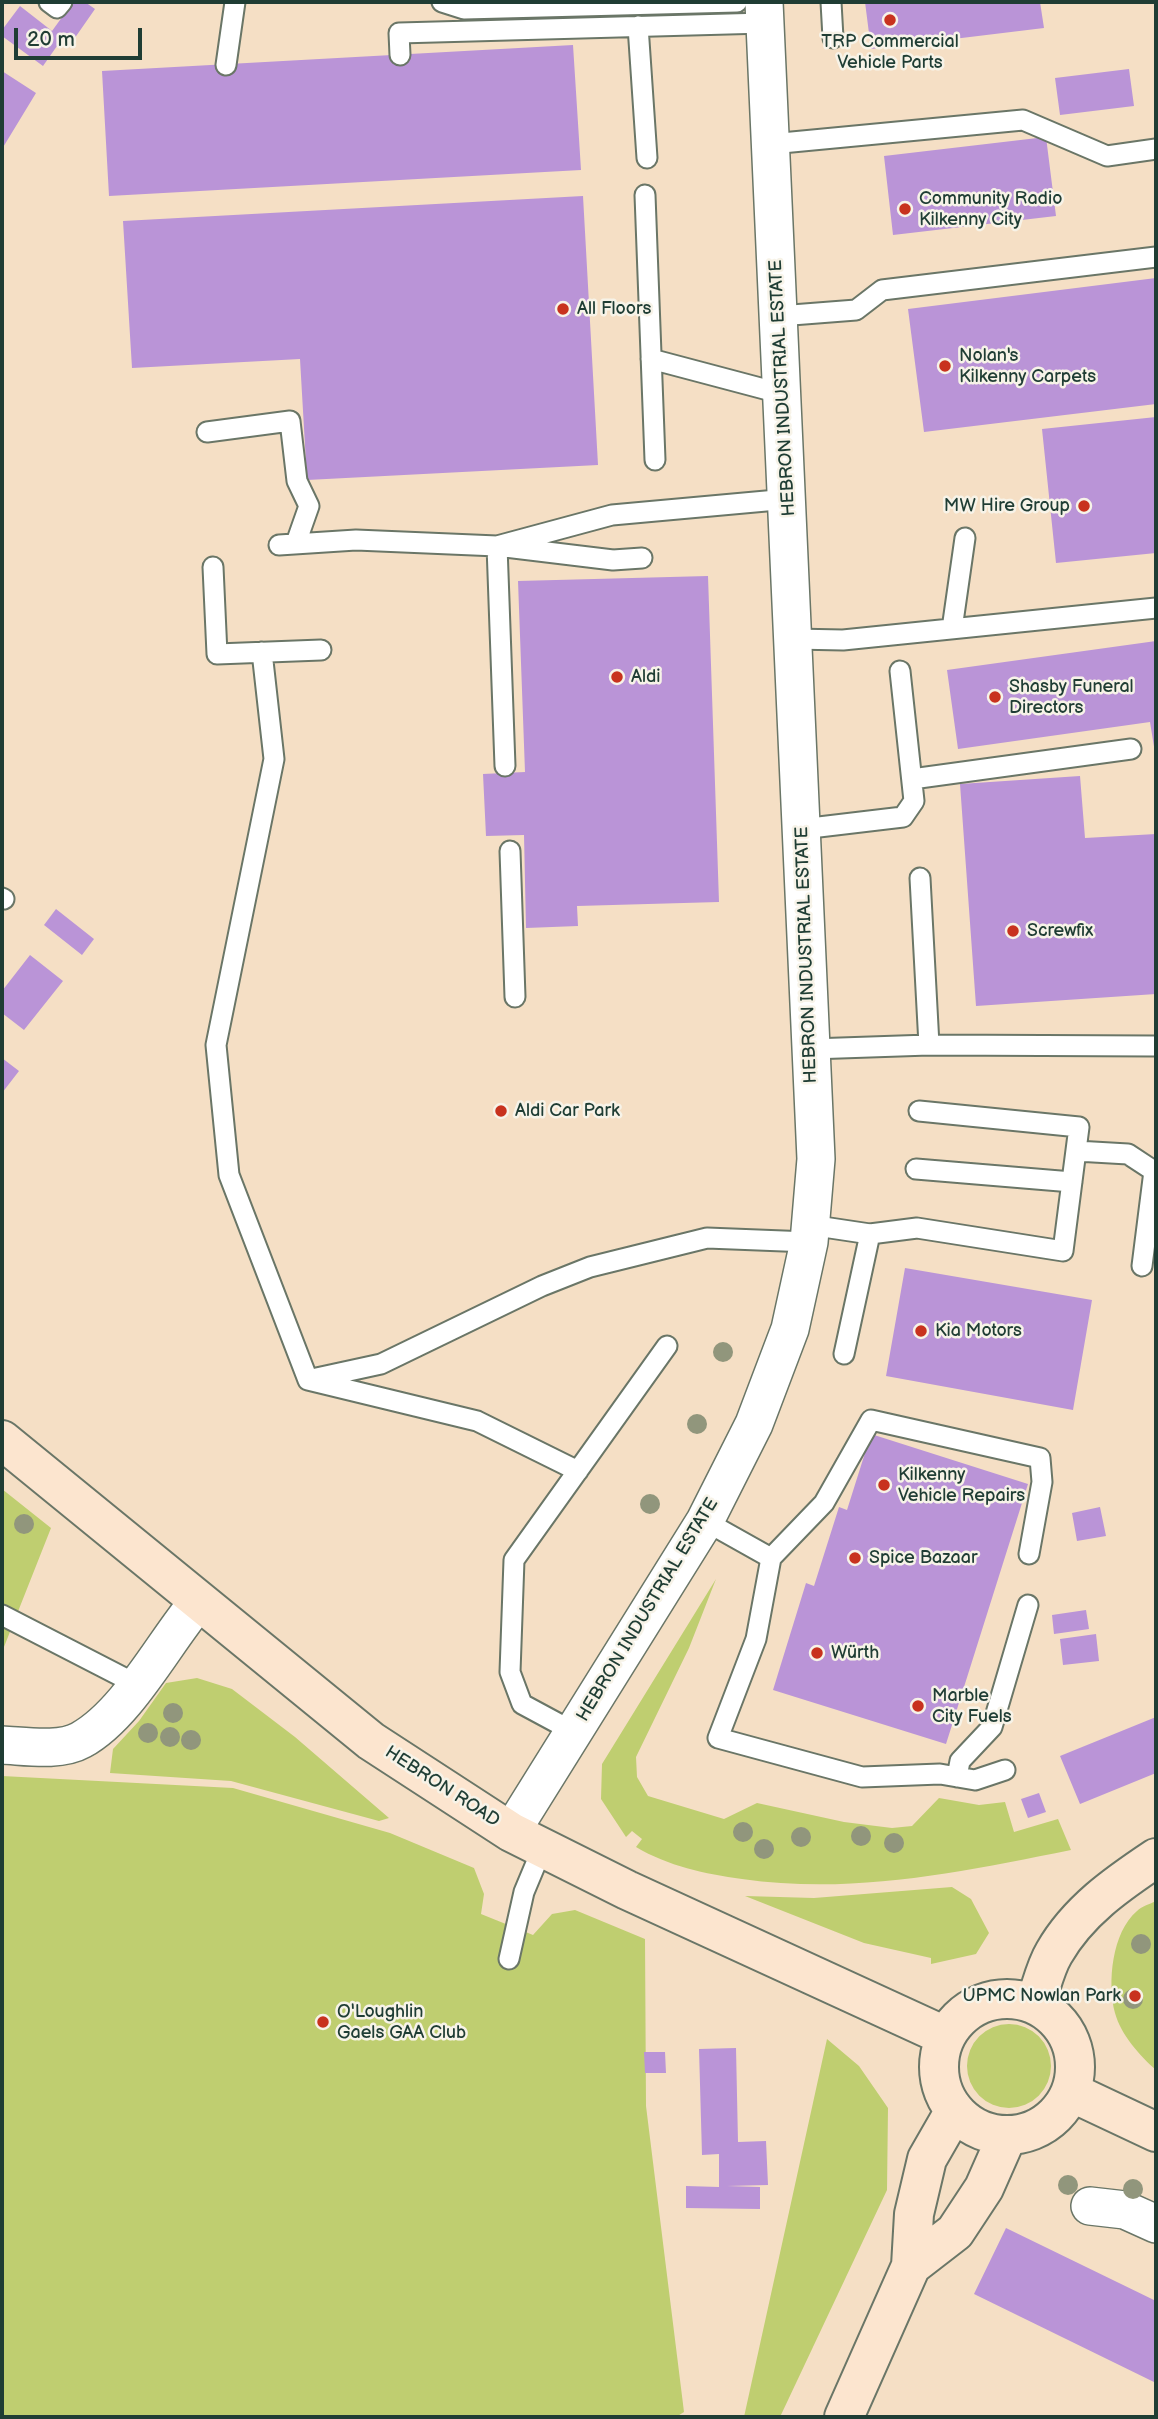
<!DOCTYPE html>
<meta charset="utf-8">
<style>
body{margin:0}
#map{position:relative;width:1158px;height:2419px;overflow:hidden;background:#f5dfc5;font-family:"Balsamiq Sans",sans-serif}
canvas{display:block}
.frame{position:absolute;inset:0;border:4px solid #1f3d34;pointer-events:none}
.scale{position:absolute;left:14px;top:28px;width:128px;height:32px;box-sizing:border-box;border:4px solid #1f3d34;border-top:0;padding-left:9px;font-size:21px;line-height:24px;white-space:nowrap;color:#1f3d34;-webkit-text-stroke:5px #f7f3e8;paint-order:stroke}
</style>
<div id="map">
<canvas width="1158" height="2419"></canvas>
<div class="frame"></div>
<div class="scale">20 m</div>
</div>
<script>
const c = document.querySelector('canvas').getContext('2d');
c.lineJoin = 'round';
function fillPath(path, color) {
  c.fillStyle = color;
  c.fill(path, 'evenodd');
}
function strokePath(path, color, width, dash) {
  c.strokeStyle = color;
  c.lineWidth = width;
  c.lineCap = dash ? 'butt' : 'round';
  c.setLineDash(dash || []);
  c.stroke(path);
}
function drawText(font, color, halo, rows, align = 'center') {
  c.font = font + ' "Balsamiq Sans",sans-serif';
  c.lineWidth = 5;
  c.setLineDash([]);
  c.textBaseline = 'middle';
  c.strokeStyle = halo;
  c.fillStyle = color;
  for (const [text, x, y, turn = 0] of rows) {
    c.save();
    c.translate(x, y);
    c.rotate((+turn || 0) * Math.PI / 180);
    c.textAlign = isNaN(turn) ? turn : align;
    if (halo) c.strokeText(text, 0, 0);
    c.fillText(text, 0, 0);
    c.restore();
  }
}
fillPath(new Path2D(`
 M2 1489 51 1528 2 1652Z
 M716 1579 689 1648 636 1757 637 1777 648 1796 724 1819 757 1803 844 1822 892 1828 912 1826 939 1798 979 1805 1005 1802 1014 1832 1058 1819 1071 1850C961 1872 854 1895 742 1879 705 1874 668 1866 636 1847L642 1839 632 1831 626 1837 601 1799 602 1764Z
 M197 1678 232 1689 295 1737 389 1818 379 1821 231 1781 110 1773 113 1749 139 1721 166 1683Z
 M2 1776 233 1788 390 1833 474 1868 484 1894 481 1914 533 1935 552 1914 575 1910 645 1939 646 2106 684 2412 676 2417H2Z
 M952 1887 971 1899 989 1933 976 1954 931 1964V1958L864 1943 745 1896 814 1898Z
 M1156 1901V2070C1140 2056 1121 2035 1115 2013 1107 1983 1112 1932 1137 1911 1142 1906 1150 1904 1156 1901Z
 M967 2066a42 42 0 1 1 84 0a42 42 0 1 1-84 0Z
 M827 2039 859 2066 888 2108 887 2190 780 2417H744Z`), '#bfce70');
fillPath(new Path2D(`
 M73 2H85L95 9 72 42 64 36 43 66 2 36V30L20 6 52 31Z
 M865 2H1040L1044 28 871 49Z
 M573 45 581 170 109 196 102 71Z
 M1129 69 1134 106 1060 115 1055 78Z
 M2 71 36 93 2 149Z
 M1046 137 1056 216 893 235 884 156Z
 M583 196 598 465 307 480 300 359 132 368 123 221Z
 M1156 278V404L924 432 908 309Z
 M1156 417V553L1056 563 1042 429Z
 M708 576 719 902 577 906 578 926 526 928 524 835 486 836 483 774 525 772 518 581Z
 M1156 641V759L1150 722 958 749 947 670Z
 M1080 776 1085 838 1156 834V994L976 1006 960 784Z
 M56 909 94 939 82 955 44 925Z
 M30 955 63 981 24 1030 2 1013V991Z
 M2 1058 19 1071 2 1093Z
 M905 1268 1092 1300 1073 1410 886 1376Z
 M871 1434 1028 1484 946 1744 773 1690 806 1583 814 1586 839 1507 847 1510Z
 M1100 1507 1106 1536 1077 1541 1072 1513Z
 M1086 1610 1089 1629 1054 1634 1052 1615Z
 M1096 1634 1099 1661 1063 1665 1060 1639Z
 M1156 1717V1773L1080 1804 1060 1756Z
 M1039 1793 1046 1812 1028 1818 1021 1799Z
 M736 2048 738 2142 766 2141 768 2185 727 2186 760 2187V2209L686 2208V2186L719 2187V2154L702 2155 699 2049Z
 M644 2052H665L666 2073H645Z
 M1006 2228 1156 2301V2383L974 2294Z`), '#ba94d7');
const lane = new Path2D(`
 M49 2 57 8 62 2
 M442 2 464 9 737 2
 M831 2 833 38
 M638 26 647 158
 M400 55 399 33 765 23
 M226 65 235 2
 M771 144 1023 120 1107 156 1156 149
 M645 195 655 460
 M779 316 856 310 882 290 1156 257
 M651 359 783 394
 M207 432 290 421 297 481 309 506 296 543
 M279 545 356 540 497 546 612 515 788 499
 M213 567 217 654 321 650
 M952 629 965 538
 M794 639 843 640 1156 608
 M262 652 274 759 216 1045 229 1175 308 1380 477 1421 578 1471
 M505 766 497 546 613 560 642 558
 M912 779 1131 749
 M802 829 903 817 914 801 900 671
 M510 851 515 997
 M920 878 929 1045
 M2 898 4 899
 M811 1049 929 1045 1156 1046
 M1076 1151 1128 1154 1154 1171 1142 1266
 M916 1169 1072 1182
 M810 1225 870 1234 844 1354
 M870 1234 917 1228 1063 1251 1079 1127 919 1111
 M312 1379 381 1364 542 1286 590 1267 707 1238 809 1242
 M705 1521 771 1558 756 1639 718 1738 862 1777 940 1774 975 1780 1005 1770
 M771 1558 824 1503 871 1420 1040 1458 1042 1482 1029 1554
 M2 1615 136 1684
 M574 1732 522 1704 510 1672 514 1560 667 1346
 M957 1777 960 1761 992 1727 1028 1605
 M509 1959 524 1892 542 1849`);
const street = new Path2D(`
 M2 1745C25 1746 60 1752 81 1740 128 1714 164 1642 199 1601
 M511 1832 705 1521 754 1424 790 1329 809 1242 816 1159 764 2
 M1090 2206 1125 2210 1156 2224`);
const secondary = new Path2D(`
 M2 1440 371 1741 511 1832 627 1890 945 2036
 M939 2067a68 68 0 1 1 136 0a68 68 0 1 1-136 0Z
 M1035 2004C1041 1988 1045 1968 1054 1953 1078 1911 1117 1884 1156 1858
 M1071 2092 1156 2132
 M911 2266 955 2232 984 2188 1007 2136
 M844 2417 911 2266 914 2214 927 2159 954 2112`);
strokePath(lane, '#6a7667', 23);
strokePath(street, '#6a7667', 40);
strokePath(secondary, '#6a7667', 42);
strokePath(lane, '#fff', 19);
strokePath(street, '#fff', 37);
strokePath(secondary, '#fce5cf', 38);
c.fillStyle = '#91967c';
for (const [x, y] of [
 [723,1352],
 [697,1424],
 [650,1504],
 [24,1524],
 [173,1713],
 [148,1733],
 [170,1737],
 [191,1740],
 [743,1832],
 [861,1836],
 [801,1837],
 [894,1843],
 [764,1849],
 [1141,1944],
 [1133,1999],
 [1068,2185],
 [1133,2189]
]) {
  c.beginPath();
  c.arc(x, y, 10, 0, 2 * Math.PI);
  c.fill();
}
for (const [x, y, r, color] of [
 [890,20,7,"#c8321e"],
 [905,209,7,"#c8321e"],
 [563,309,7,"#c8321e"],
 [945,366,7,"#c8321e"],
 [1084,506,7,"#c8321e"],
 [617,677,7,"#c8321e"],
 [995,697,7,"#c8321e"],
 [1013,931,7,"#c8321e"],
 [501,1111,7,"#c8321e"],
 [921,1331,7,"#c8321e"],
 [884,1485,7,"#c8321e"],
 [855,1558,7,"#c8321e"],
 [817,1653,7,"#c8321e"],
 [918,1706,7,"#c8321e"],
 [1135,1996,7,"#c8321e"],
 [323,2022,7,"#c8321e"]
]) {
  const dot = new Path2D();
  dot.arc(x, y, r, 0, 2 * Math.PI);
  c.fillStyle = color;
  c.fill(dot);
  strokePath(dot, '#f7f3e8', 2.5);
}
drawText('18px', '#1f3d34', '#f7f3e8', [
 ["TRP Commercial",890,42,"center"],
 ["Vehicle Parts",890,63,"center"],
 ["Community Radio",919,199],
 ["Kilkenny City",919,220],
 ["All Floors",577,309],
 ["Nolan's",959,356],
 ["Kilkenny Carpets",959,377],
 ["MW Hire Group",1070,506,"right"],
 ["Aldi",631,677],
 ["Shasby Funeral",1009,687],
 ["Directors",1009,708],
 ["Screwfix",1027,931],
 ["Aldi Car Park",515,1111],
 ["Kia Motors",935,1331],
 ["Kilkenny",898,1475],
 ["Vehicle Repairs",898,1496],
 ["Spice Bazaar",869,1558],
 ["Würth",831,1653],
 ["Marble",932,1696],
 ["City Fuels",932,1717],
 ["UPMC Nowlan Park",1121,1996,"right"],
 ["O'Loughlin",337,2012],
 ["Gaels GAA Club",337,2033]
], 'left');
drawText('18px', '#1f3d34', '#f7f3e8', [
 ["HEBRON INDUSTRIAL ESTATE",783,388,-93],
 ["HEBRON INDUSTRIAL ESTATE",807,955,-92],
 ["HEBRON INDUSTRIAL ESTATE",648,1610,-59],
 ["HEBRON ROAD",442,1787,33]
]);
</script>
